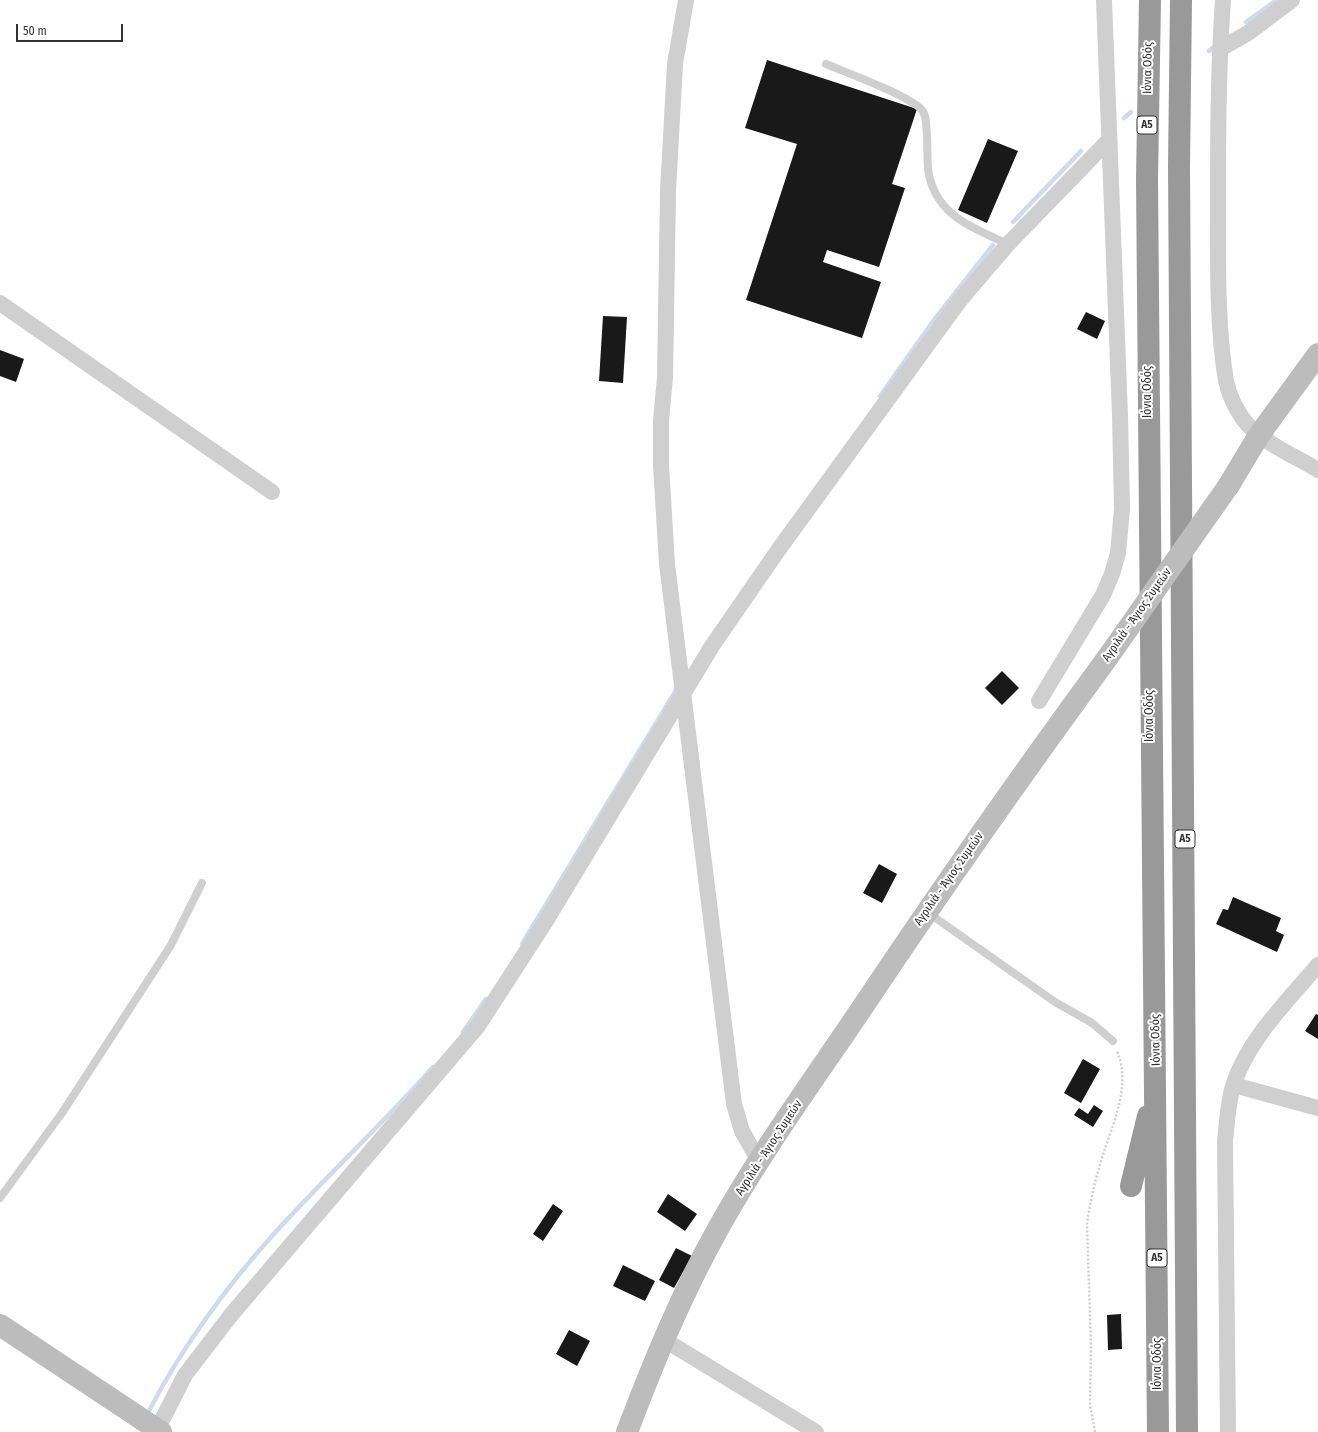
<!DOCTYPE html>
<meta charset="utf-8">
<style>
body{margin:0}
#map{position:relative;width:1318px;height:1432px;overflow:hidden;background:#fff;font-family:"Fira Sans Condensed",sans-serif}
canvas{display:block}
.scale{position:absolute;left:16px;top:24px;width:107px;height:18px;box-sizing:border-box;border:2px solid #323232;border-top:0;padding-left:5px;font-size:12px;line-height:14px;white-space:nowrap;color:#323232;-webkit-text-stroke:3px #fff;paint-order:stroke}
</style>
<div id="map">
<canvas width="1318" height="1432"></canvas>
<div class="scale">50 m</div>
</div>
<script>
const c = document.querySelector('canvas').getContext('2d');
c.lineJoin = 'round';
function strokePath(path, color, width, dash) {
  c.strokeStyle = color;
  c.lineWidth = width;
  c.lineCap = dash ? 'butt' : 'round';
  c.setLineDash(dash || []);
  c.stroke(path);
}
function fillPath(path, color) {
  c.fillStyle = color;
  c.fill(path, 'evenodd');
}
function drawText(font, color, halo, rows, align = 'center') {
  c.font = font + ' "Fira Sans Condensed",sans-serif';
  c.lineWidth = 4;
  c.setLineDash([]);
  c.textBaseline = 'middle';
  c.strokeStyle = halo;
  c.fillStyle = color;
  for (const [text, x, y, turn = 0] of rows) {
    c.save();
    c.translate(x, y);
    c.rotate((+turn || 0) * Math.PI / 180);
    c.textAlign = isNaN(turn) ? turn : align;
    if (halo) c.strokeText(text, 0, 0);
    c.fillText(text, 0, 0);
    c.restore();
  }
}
strokePath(new Path2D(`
 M1246 22 1277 0
 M1209 51 1216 45
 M1124 118 1131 112
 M1013 222 1081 151
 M880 396 934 320 993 245
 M522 944 678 687
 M463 1032 486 999
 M150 1409C181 1349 227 1286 272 1236 324 1178 382 1125 433 1067`), '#cddbee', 4.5);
fillPath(new Path2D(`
 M767 60 917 109 892 184 905 188 879 267 827 250 823 262 881 282 862 338 746 300 797 144 745 128Z
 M988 139 1018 151 987 223 958 210Z
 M1086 312 1105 321 1097 339 1077 329Z
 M603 316 627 317 623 383 599 381Z
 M0 350 24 359 16 382 0 376Z
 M1002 671 1019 688 1002 705 985 688Z
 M879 864 897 874 882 903 863 893Z
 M1233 897 1281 918 1276 931 1284 935 1277 952 1216 924 1223 909 1228 910Z
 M1316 1014 1318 1015V1039L1305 1031Z
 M1083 1059 1100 1069 1081 1103 1064 1093Z
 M1094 1105 1103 1111 1093 1127 1074 1115 1079 1108 1088 1114Z
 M668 1194 697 1214 685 1231 657 1212Z
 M553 1204 563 1211 543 1241 533 1234Z
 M676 1248 692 1256 674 1288 659 1280Z
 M623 1265 655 1281 645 1301 613 1286Z
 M1121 1314 1122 1349 1108 1350 1107 1315Z
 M569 1330 590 1341 577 1366 556 1354Z`), '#191919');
strokePath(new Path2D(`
 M1095 1432 1090 1405 1091 1347 1087 1224C1090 1202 1095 1180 1102 1158 1112 1125 1132 1086 1117 1051`), '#cfcfcf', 2.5, [2, 2]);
strokePath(new Path2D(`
 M826 64C847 73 908 95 922 110 927 116 926 128 927 136 928 150 926 166 930 179 940 217 975 229 1008 244
 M927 912 1055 1002 1092 1023 1113 1041
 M0 1198 62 1113 171 945 202 883`), '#cfcfcf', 8);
strokePath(new Path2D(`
 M686 0 675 64 668 191 665 377 661 421V465L667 564 734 1104 742 1131 759 1161
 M1223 0C1218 71 1218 141 1218 212 1218 268 1217 326 1226 381 1229 394 1236 409 1243 419 1259 441 1295 456 1318 470
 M1220 49 1248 33 1292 0
 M0 303 272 492
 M1039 701 1103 595 1112 574 1118 553 1122 509 1120 415 1104 0
 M1234 1085 1318 1108
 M663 1339 816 1432
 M156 1432 185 1375 231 1315 478 1026 544 924 712 646 779 549 960 300 1008 244 1108 141
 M1228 1432 1225 1141C1227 1123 1228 1103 1233 1086 1248 1039 1287 1002 1318 965`), '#cfcfcf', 16);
strokePath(new Path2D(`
 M1229 485 1259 435 1318 354
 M0 1325 161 1432
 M627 1432C654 1361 682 1293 719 1227 761 1152 812 1082 860 1011 940 891 1023 773 1108 657`), '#bcbcbc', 22);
strokePath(new Path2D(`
 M1150 0 1147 180 1158 1432
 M1181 0 1179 166 1187 1432
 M1131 1186 1148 1116`), '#999', 22);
strokePath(new Path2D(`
 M1108 657 1229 485`), '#bcbcbc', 22);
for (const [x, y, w] of [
 [1147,125,20],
 [1185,839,20],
 [1157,1258,20]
]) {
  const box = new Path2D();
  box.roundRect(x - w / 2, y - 9, w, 18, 3);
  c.fillStyle = '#fff';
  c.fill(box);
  strokePath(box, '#323232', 1);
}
drawText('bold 11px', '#323232', null, [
 ["Α5",1147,125],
 ["Α5",1185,839],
 ["Α5",1157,1258]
]);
drawText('12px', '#323232', '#fff', [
 ["Ιόνια Οδός",1148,68,-89],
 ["Ιόνια Οδός",1148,392,-90],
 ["Αγριλιά - Άγιος Συμεών",1137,615,-55],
 ["Ιόνια Οδός",1150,716,-90],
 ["Αγριλιά - Άγιος Συμεών",949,879,-55],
 ["Ιόνια Οδός",1156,1040,-91],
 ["Αγριλιά - Άγιος Συμεών",769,1148,-57],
 ["Ιόνια Οδός",1158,1364,-90]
]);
</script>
